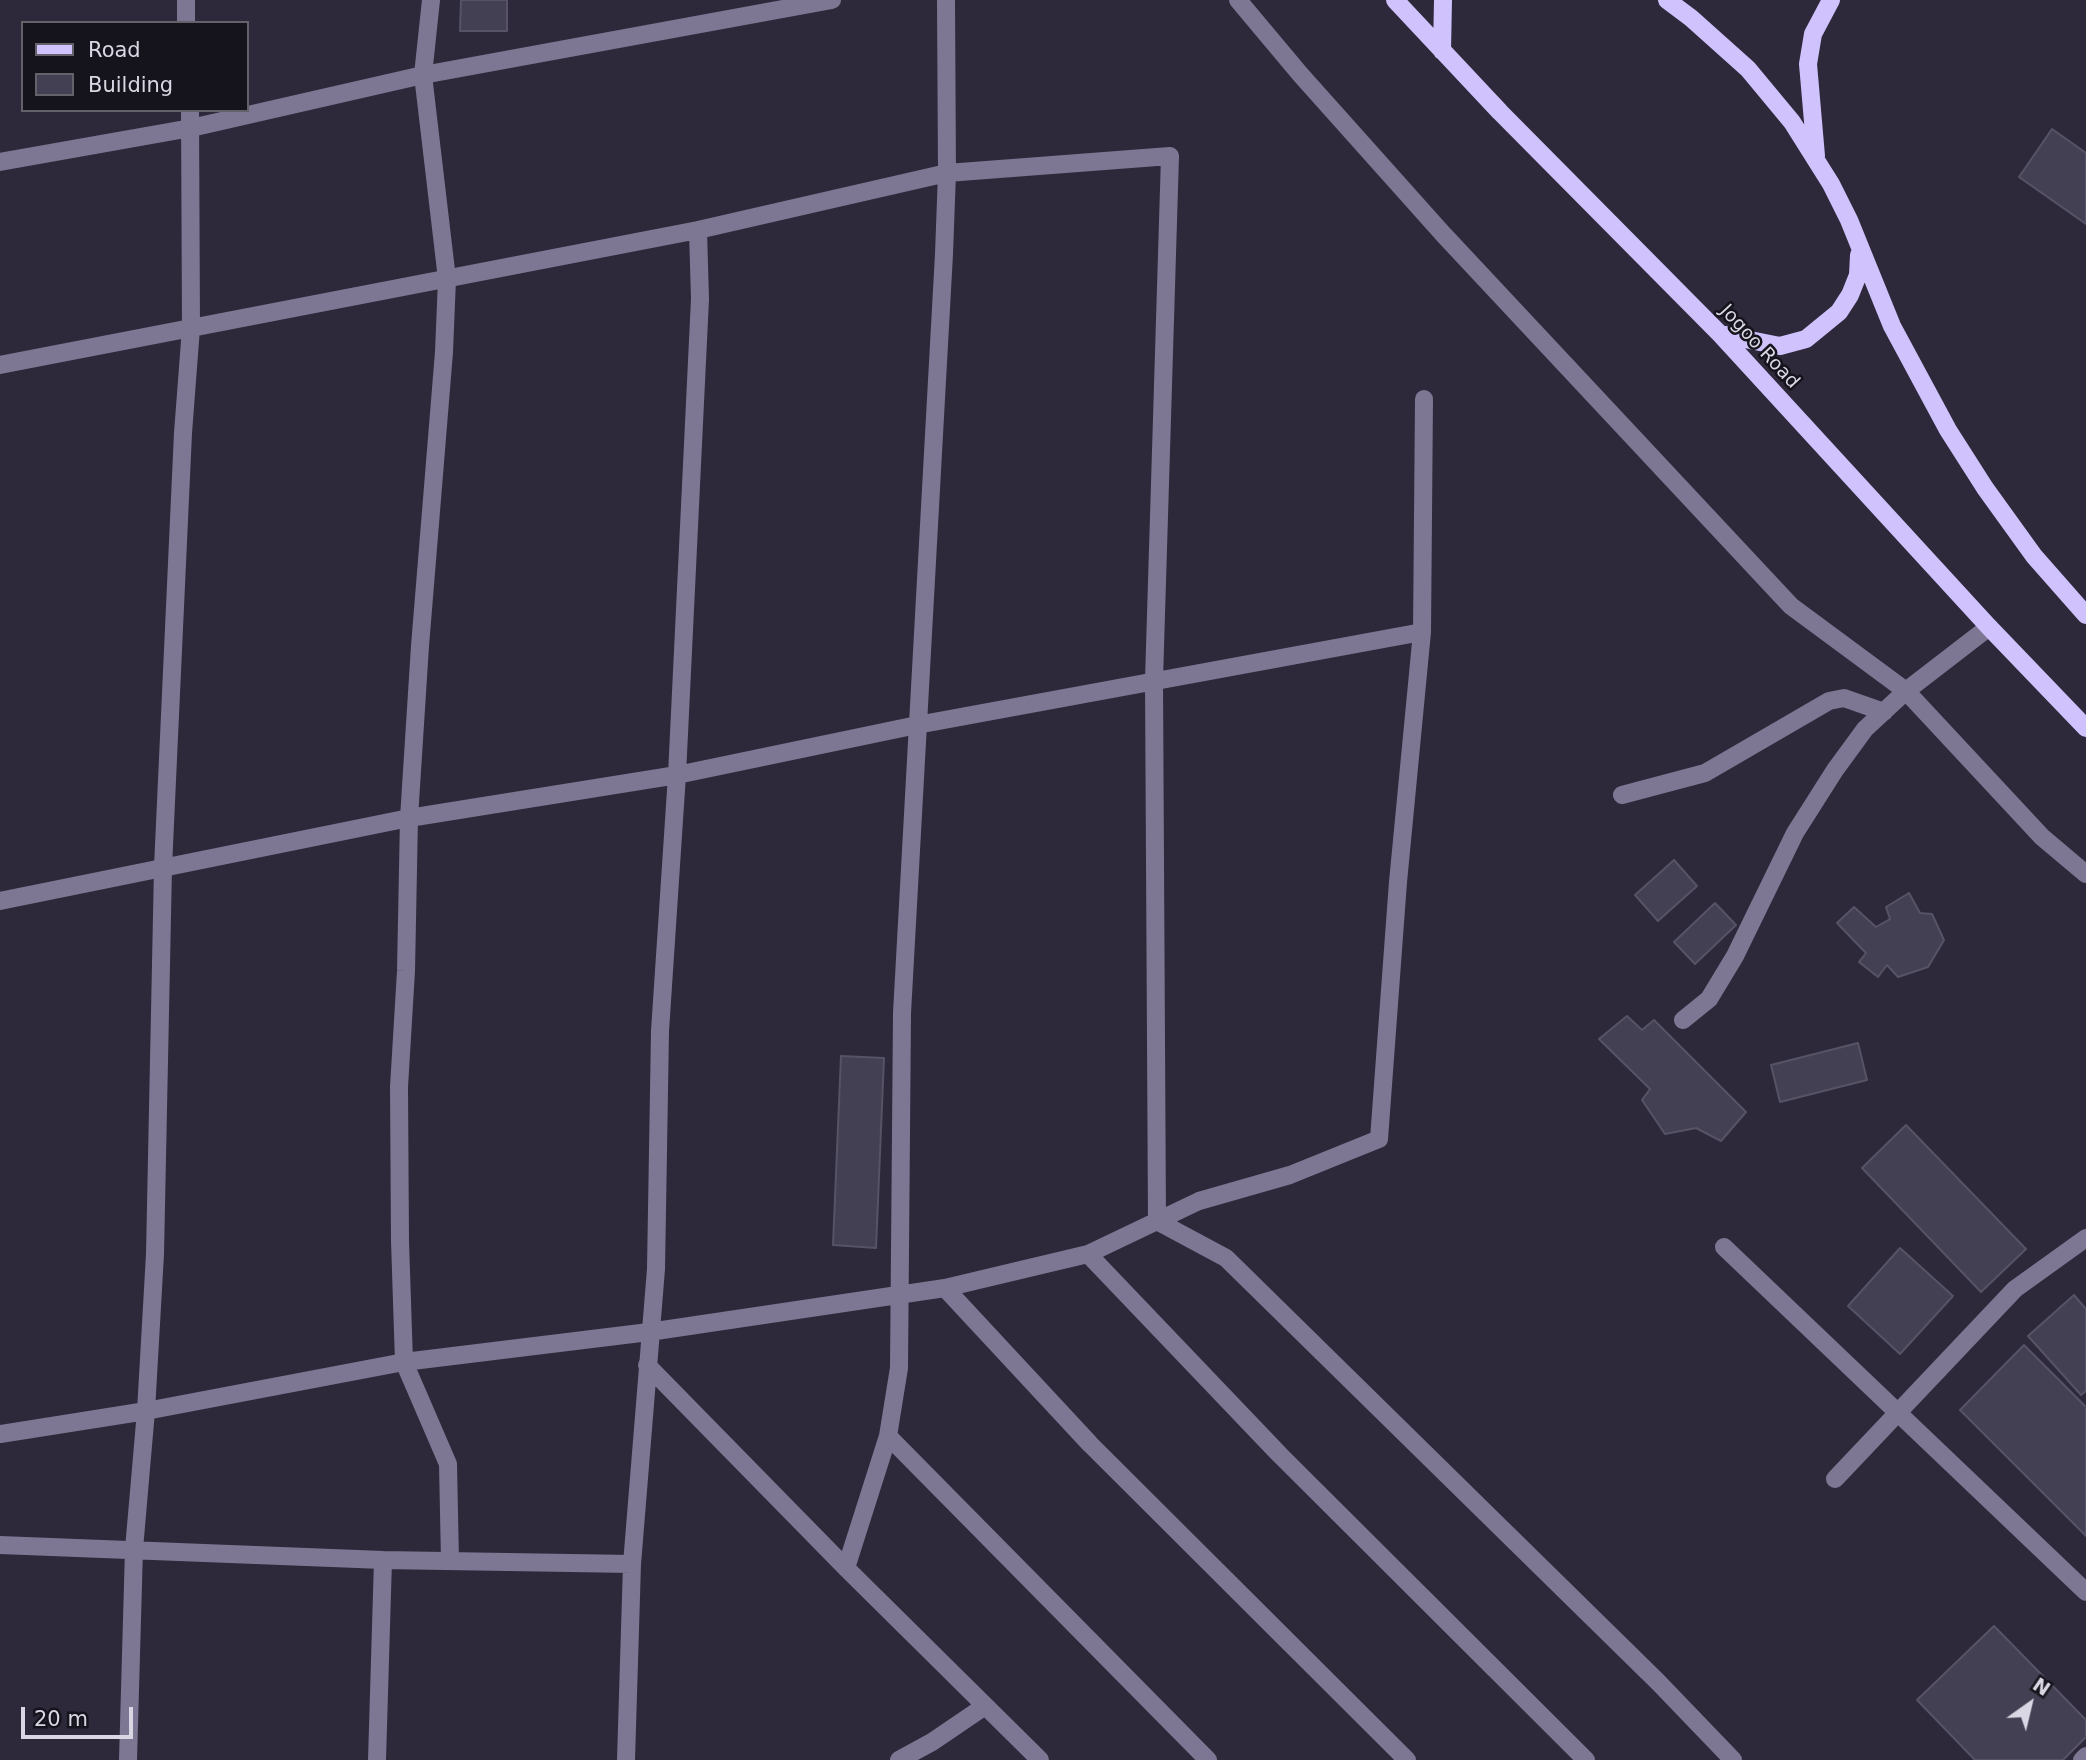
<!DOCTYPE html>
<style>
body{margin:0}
#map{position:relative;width:2086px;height:1760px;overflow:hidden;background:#2d293b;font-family:"DejaVu Sans",sans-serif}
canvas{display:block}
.legend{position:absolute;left:21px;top:21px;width:228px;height:91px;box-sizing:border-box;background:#15131b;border:2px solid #64616b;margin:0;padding:9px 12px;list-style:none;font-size:21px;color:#dad7e4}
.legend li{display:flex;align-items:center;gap:14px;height:35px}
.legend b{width:35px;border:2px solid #64616b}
.north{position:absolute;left:1995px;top:1669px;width:70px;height:70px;-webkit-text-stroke:5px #15131b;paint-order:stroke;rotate:34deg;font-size:19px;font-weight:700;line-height:28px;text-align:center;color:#dad7e4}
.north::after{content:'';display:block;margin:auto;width:24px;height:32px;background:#dad7e4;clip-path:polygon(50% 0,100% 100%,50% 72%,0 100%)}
.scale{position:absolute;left:21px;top:1707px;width:112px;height:32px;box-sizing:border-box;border:4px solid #dad7e4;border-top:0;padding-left:9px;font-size:21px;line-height:24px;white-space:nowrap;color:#dad7e4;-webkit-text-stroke:5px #15131b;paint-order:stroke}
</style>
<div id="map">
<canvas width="2086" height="1760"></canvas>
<ul class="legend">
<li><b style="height:9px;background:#cfc2fd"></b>Road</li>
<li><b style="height:19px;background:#444053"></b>Building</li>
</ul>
<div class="north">N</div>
<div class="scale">20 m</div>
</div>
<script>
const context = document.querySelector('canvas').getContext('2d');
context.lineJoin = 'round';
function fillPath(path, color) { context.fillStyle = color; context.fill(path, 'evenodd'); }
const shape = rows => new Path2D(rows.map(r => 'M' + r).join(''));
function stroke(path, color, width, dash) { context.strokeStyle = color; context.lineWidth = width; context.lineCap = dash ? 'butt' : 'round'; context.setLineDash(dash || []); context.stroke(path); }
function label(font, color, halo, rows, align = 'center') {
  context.font = font + ' "DejaVu Sans",sans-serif'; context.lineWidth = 5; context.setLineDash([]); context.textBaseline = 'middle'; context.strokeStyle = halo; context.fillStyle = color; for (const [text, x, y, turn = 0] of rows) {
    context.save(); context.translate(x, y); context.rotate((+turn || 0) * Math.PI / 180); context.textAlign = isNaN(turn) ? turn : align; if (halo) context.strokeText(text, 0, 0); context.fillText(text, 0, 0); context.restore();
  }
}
const building = shape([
 [461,0,507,0,507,31,460,31,461,0],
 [2052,129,2086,153,2086,224,2019,177,2052,129],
 [1674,860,1697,886,1658,921,1635,895,1674,860],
 [1909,893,1920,913,1932,914,1944,940,1928,967,1898,977,1887,965,1878,977,1859,962,1866,953,1837,923,1854,907,1876,927,1890,919,1886,907,1909,893],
 [1715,903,1736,925,1695,964,1674,942,1715,903],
 [1627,1016,1642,1030,1654,1020,1746,1112,1721,1141,1696,1128,1665,1134,1642,1100,1650,1089,1599,1039,1627,1016],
 [1858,1043,1867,1080,1780,1102,1771,1065,1858,1043],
 [841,1056,884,1058,876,1248,833,1245,841,1056],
 [1906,1125,2026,1249,1981,1292,1862,1168,1906,1125],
 [1900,1248,1953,1296,1900,1354,1848,1306,1900,1248],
 [2074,1295,2086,1309,2086,1391,2081,1395,2028,1336,2074,1295],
 [2024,1345,2086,1407,2086,1536,1960,1410,2024,1345],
 [1994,1626,2086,1720,2086,1737,2063,1760,1975,1760,1917,1700,1994,1626]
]);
const minor = shape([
 [186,0,186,23],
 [431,0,423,75,447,279,444,352,420,646,409,818,406,971,399,1087,400,1241,404,1362,448,1464,450,1561],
 [1238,0,1300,74,1443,234,1791,606,1906,691,2042,837,2086,874],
 [0,162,191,128,423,75,832,0],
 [0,365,698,230,947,173,1170,156,1154,680,1157,1221,1226,1258,1658,1682,1733,1760],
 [1622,795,1705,773,1829,701,1844,698,1884,712],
 [0,901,409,818,677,775,917,725,1422,632],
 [1683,1020,1709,999,1735,956,1795,833,1835,770,1865,729,1906,691,1989,627],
 [1724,1247,2086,1592],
 [1088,1254,1279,1454,1586,1760],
 [945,1288,1090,1444,1407,1760],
 [647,1365,846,1568,1040,1760],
 [0,1434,146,1411,404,1362,649,1332,945,1288,1088,1254,1199,1201,1290,1175,1379,1139,1398,882,1422,632,1424,399],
 [888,1436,1208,1760],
 [1835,1479,2015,1289,2086,1238],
 [0,1545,383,1560,632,1564],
 [846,1568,888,1436,899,1368,902,1013,944,254,947,173,946,0],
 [128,1760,134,1549,146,1411,155,1254,163,867,183,433,191,328,190,110],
 [377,1760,383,1560],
 [626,1760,632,1564,656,1269,660,1031,677,775,700,299,698,230],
 [899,1760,932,1742,985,1706],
 [2082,1760,2086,1756]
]);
const major = shape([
 [1395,0,1500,112,1720,334,1989,627,2086,728],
 [1667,0,1691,18,1748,69,1792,122,1831,184,1849,220,1892,326,1948,430,1985,488,2034,556,2086,615],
 [1442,51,1443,0],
 [1816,156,1808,64,1813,34,1831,0],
 [1720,334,1780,346,1806,339,1839,312,1850,295,1858,275,1859,255]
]);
const streetNames = [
 ["Jogoo Road",1759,347,47]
];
fillPath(building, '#444053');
stroke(building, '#575367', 2);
stroke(minor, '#7d7793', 18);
stroke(major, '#cfc2fd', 18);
label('19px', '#dad7e4', '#15131b', streetNames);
</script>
